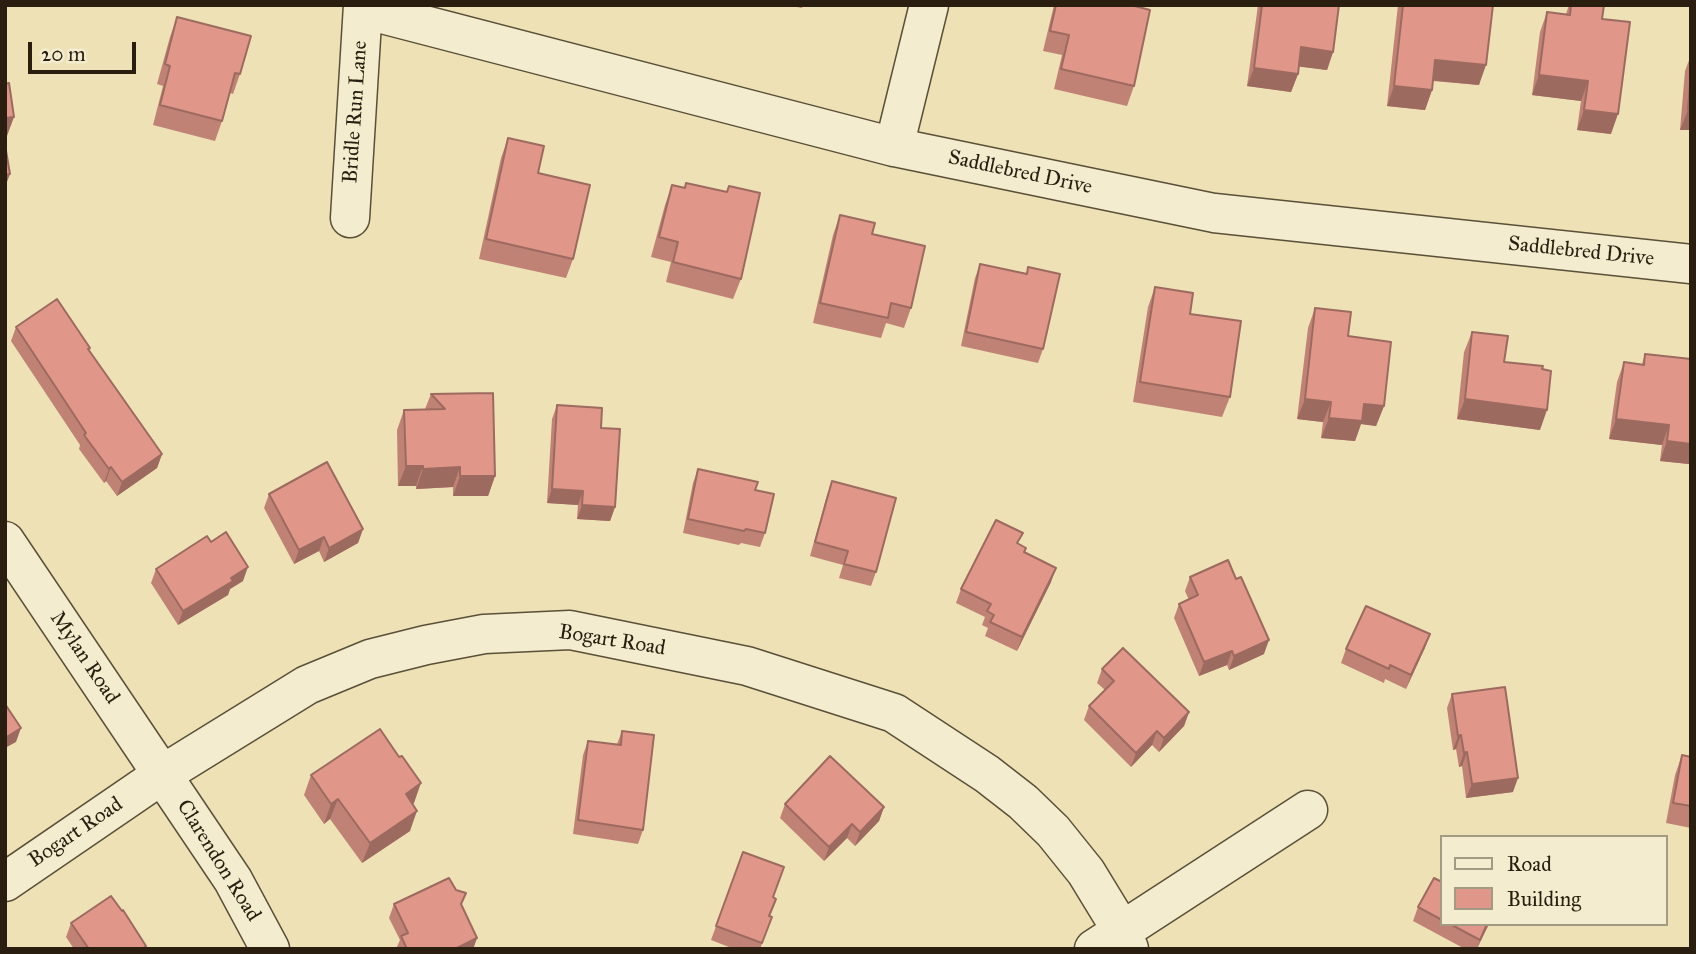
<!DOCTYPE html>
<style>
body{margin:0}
#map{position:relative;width:1696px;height:954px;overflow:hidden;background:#ede1b5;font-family:"IM FELL Great Primer",serif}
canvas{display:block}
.frame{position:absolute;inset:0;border:7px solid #291e0f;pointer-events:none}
.legend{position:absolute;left:1440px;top:835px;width:228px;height:91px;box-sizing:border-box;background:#f3eccf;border:2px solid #a29a82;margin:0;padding:9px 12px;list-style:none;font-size:21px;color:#291e0f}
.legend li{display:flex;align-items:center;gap:14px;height:35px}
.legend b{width:35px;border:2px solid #a29a82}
.scale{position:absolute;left:28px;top:42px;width:108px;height:32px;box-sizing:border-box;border:4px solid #291e0f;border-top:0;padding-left:9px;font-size:21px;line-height:24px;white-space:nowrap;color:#291e0f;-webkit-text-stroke:5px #f3eccf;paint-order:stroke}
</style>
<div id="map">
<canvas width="1696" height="954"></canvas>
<div class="frame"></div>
<ul class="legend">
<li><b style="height:9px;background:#f3eccf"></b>Road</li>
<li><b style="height:19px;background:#e09789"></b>Building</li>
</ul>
<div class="scale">20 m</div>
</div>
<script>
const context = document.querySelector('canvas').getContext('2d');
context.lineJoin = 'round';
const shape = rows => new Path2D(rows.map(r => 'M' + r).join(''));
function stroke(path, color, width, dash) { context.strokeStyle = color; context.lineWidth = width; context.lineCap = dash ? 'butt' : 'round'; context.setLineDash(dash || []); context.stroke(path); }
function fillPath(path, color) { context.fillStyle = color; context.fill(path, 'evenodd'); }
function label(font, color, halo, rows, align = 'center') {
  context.font = font + ' "IM FELL Great Primer",serif'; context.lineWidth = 6; context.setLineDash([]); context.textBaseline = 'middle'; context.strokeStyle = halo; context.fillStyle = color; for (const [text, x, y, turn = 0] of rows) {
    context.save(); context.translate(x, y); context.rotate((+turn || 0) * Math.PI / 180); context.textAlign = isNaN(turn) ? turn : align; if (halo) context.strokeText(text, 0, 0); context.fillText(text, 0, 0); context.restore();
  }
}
const minor = shape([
 [363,9,894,147,1214,213,1691,264],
 [894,147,929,5],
 [350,218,363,5],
 [5,541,233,880,270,949],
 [5,882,163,774,307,685,370,659,426,645,484,634,570,630,747,666,894,713,987,774,1023,802,1053,831,1086,872,1122,931,1129,949],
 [1094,949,1308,810]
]);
const wall = shape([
 [786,5,803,5,802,8],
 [1054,5,1131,5,1134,86,1127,106,1054,89,1062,55,1043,51],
 [1258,5,1339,5,1333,52,1327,70,1298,66,1298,74,1291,92,1247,86],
 [1398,5,1493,5,1479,85,1433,81,1432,90,1425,110,1387,106],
 [1569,5,1604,5,1602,19,1611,134,1577,130,1581,101,1532,95,1540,32,1547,12,1566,14],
 [177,17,240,74,233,94,230,93,222,121,215,141,153,125,163,86,157,84,170,37],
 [1691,55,1691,130,1680,130,1685,71],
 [508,138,538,173,573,259,566,278,479,259,501,158],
 [686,183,726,192,729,186,741,279,733,299,666,282,671,262,651,257,665,205,672,185,684,188],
 [840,215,872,234,911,308,904,328,886,323,881,338,813,323,833,235],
 [980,264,1026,274,1028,267,1043,349,1038,363,961,346,975,278],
 [1155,287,1190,314,1230,397,1222,417,1133,402,1148,307],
 [1315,308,1348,336,1384,406,1376,426,1361,424,1355,441,1321,438,1323,422,1297,419,1308,328],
 [16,327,90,348,89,350,162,454,157,468,117,496,106,481,104,483,79,449,80,445,11,341],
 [1472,332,1504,362,1540,430,1457,419,1464,352],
 [1645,354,1689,464,1660,461,1662,445,1609,439,1617,382,1624,362,1642,364],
 [493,393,495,476,488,496,453,496,453,487,416,489,416,486,398,486,397,430,404,410,425,409,431,394],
 [557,405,615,507,610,521,577,519,578,505,547,503,552,419],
 [698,469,755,490,765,533,760,547,741,543,739,545,683,533,693,483],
 [832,481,876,572,871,586,839,578,843,565,810,556,827,495],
 [269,494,363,529,358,543,324,562,319,551,294,564,264,508],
 [211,542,243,581,230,589,228,595,178,625,151,583,156,569],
 [1019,544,1026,548,1024,552,1051,582,1017,651,985,636,988,628,982,625,985,617,956,603,961,589],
 [1190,577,1264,654,1229,670,1227,665,1199,676,1174,618,1179,604,1189,600,1185,591],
 [1430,634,1406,689,1385,679,1384,683,1341,663,1346,649],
 [1102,669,1189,712,1184,726,1159,752,1152,745,1131,767,1084,720,1089,706,1105,690,1097,683],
 [1452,694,1513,792,1466,798,1462,766,1459,767,1456,749,1453,750,1447,708],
 [622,731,643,830,638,844,573,834,583,755,588,741,617,744],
 [1682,755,1691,757,1691,828,1666,823,1675,775],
 [311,775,414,803,413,804,410,831,362,863,330,819,324,824,304,795],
 [785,804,884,807,879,821,855,846,847,838,824,861,780,818],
 [743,852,773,897,769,916,772,917,760,949,734,949,711,940],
 [1442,881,1442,924,1489,924,1477,949,1465,949,1413,921,1418,907],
 [394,904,461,904,477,938,473,949,396,949,400,940,389,918],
 [71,923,146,946,145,949,74,949,66,937]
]);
const shadedWall = shape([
 [1301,47,1333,52,1327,70,1294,66],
 [1435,60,1486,65,1479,85,1428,80],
 [1254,68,1298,74,1291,92,1247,86],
 [1539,75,1588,81,1581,101,1532,95],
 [1394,86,1432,90,1425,110,1387,106],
 [1584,110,1618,114,1611,134,1577,130],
 [1688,110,1691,110,1691,130,1680,130],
 [14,117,7,136,5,137,5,118],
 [10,174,5,187,5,175],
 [1305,399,1331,402,1323,422,1297,419],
 [1465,399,1547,410,1540,430,1457,419],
 [1364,404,1384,406,1376,426,1361,424,1355,441,1321,438,1329,418],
 [1616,419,1669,425,1662,445,1609,439],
 [1667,441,1691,444,1691,458,1689,464,1660,461],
 [162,454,157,468,117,496,122,482],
 [406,466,423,466,416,486,398,486],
 [111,467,106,481,104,483,109,469],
 [460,467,453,487,416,489,423,469],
 [460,476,495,476,488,496,453,496],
 [552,489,583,491,578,505,547,503],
 [582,505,615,507,610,521,577,519],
 [363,529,358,543,324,562,329,548],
 [324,537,319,551,294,564,299,550],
 [248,567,243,581,230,589,228,595,178,625,183,611,231,578],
 [1056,568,1051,582,1017,651,1022,637],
 [1430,634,1425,648,1406,689,1411,675],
 [1269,640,1264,654,1229,670,1234,656],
 [1232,651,1227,665,1199,676,1204,662],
 [1189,712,1184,726,1159,752,1164,738],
 [21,728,16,742,5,748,5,738],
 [1157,731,1152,745,1131,767,1136,753],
 [1461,735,1456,749,1453,750,1458,736],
 [1467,752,1462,766,1459,767,1464,753],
 [1518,778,1513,792,1466,798,1472,784],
 [421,783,414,803,398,814,406,794],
 [338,799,330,819,324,824,331,804],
 [884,807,879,821,855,846,860,832],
 [417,811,410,831,362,863,370,843],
 [852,824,847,838,824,861,829,847],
 [1487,924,1489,924,1476,949,1480,940],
 [477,938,473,949,455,949]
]);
const building = shape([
 [1056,5,1131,5,1150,10,1134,86,1061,69,1069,35,1050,31,1056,5],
 [1262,5,1339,5,1333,52,1301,47,1298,74,1254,68,1262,5],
 [1403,5,1493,5,1486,65,1435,60,1432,90,1394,86,1403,5],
 [1571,5,1604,5,1602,19,1630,22,1618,114,1584,110,1588,81,1539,75,1547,12,1570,15,1571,5],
 [177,17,251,36,240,74,235,73,222,121,160,105,170,66,165,64,177,17],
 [1691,71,1691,110,1688,110,1691,71],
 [9,83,14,117,5,118,5,84,9,83],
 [508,138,544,146,538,173,590,185,573,259,486,239,508,138],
 [5,145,10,174,5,175,5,145],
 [686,183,727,192,729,186,760,193,741,279,673,262,678,242,659,237,672,185,685,188,686,183],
 [840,215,875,223,872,234,925,246,911,308,891,303,888,318,820,303,840,215],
 [980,264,1027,274,1028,267,1060,274,1043,349,966,332,980,264],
 [1155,287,1193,293,1190,314,1241,321,1230,397,1140,382,1155,287],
 [57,299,90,348,88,349,162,454,122,482,111,467,109,469,84,435,86,433,16,327,57,299],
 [1315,308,1351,312,1348,336,1391,342,1384,406,1364,404,1362,421,1329,418,1331,402,1305,399,1315,308],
 [1472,332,1508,336,1504,362,1543,366,1542,369,1551,371,1547,410,1465,399,1472,332],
 [1645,354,1691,359,1691,444,1667,441,1669,425,1616,419,1624,362,1644,365,1645,354],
 [493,393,495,476,460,476,460,467,423,469,423,466,406,466,404,410,445,409,431,394,493,393],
 [557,405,602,408,601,428,620,429,615,507,582,505,583,491,552,489,557,405],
 [327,462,363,529,329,548,324,537,299,550,269,494,327,462],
 [698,469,758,482,755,490,774,494,765,533,746,529,744,531,688,519,698,469],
 [832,481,896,498,876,572,844,564,848,551,815,542,832,481],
 [996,520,1023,533,1017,543,1026,548,1024,552,1056,568,1022,637,990,622,994,615,987,611,991,604,961,589,996,520],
 [226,532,248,567,231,578,233,581,183,611,156,569,207,536,211,542,226,532],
 [1228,560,1236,579,1241,577,1269,640,1234,656,1232,651,1204,662,1179,604,1198,595,1190,577,1228,560],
 [1366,606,1430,634,1411,675,1390,665,1389,669,1346,649,1366,606],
 [1123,648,1189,712,1164,738,1157,731,1136,753,1089,706,1114,681,1102,669,1123,648],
 [1505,687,1518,778,1472,784,1467,752,1464,753,1461,735,1458,736,1452,694,1505,687],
 [5,704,21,728,5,738,5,704],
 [380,729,399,757,402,756,421,783,406,794,417,811,370,843,338,799,331,804,311,775,380,729],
 [622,731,654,735,643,830,578,820,588,741,621,745,622,731],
 [1682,755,1691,757,1691,806,1673,803,1682,755],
 [830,756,884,807,860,832,852,824,829,847,785,804,830,756],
 [743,852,784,867,773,897,776,899,769,916,772,917,762,943,716,926,743,852],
 [449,878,456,890,466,893,461,904,477,938,455,949,407,949,401,936,408,933,394,904,449,878],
 [1434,878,1442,882,1442,881,1442,920,1418,907,1434,878],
 [111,896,122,911,123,910,146,946,143,949,89,949,71,923,111,896],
 [1450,924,1487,924,1480,940,1450,924]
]);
const streetNames = [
 ["Bridle Run Lane",356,112,-86],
 ["Saddlebred Drive",1020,173,12],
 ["Saddlebred Drive",1581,252,6],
 ["Bogart Road",612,641,9],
 ["Mylan Road",84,658,56],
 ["Bogart Road",76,833,-34],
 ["Clarendon Road",218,861,58]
];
stroke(minor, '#5a4f38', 41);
stroke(minor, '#f3eccf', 38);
fillPath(wall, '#c18276');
fillPath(shadedWall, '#9d6a60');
fillPath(building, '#e09789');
stroke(building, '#9d6a60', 2);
label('21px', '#291e0f', '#f3eccf', streetNames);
</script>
